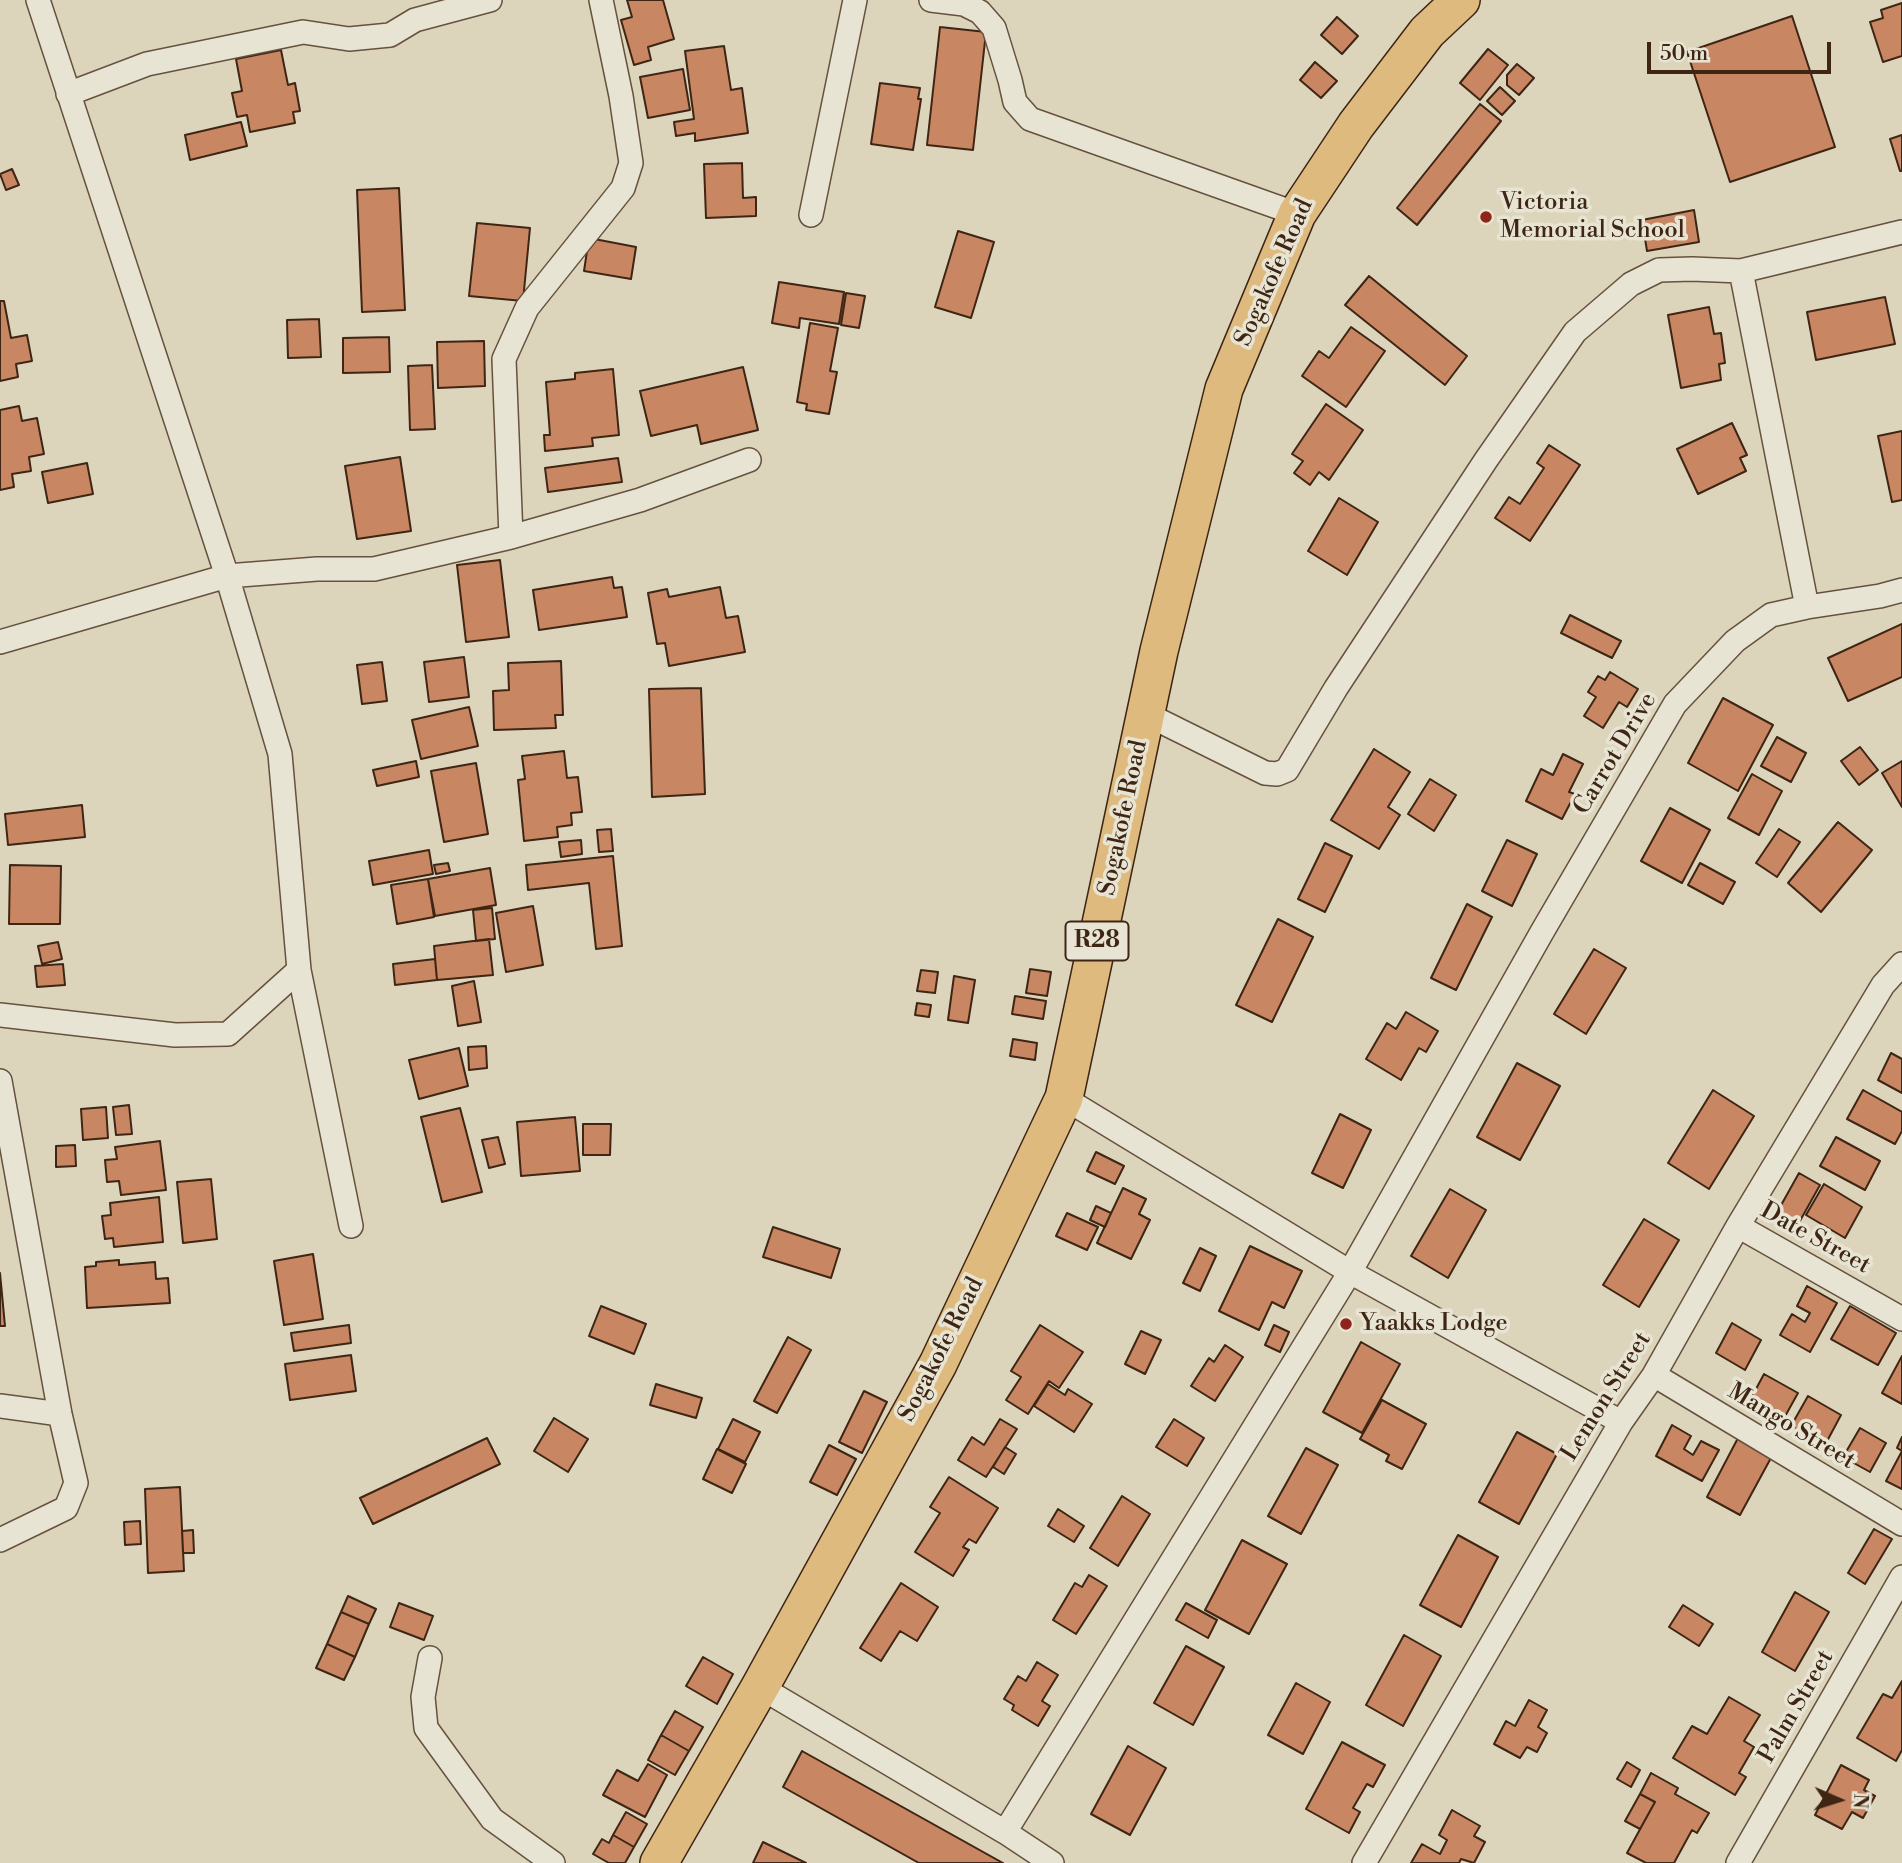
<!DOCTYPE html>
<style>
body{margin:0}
#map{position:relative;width:1902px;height:1863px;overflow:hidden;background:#dcd5bb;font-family:"Libre Bodoni",serif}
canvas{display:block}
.north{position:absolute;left:1804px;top:1765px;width:70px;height:70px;-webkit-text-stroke:5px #e8e4d3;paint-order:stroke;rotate:93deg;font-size:19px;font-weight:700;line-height:28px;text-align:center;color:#3e2514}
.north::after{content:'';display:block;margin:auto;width:24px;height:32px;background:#3e2514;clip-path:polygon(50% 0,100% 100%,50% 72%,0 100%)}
.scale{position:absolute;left:1647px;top:42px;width:184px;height:32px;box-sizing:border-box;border:4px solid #3e2514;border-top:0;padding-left:9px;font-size:21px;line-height:24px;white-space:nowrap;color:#3e2514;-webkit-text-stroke:5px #e8e4d3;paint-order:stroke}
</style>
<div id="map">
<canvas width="1902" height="1863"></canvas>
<div class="north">N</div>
<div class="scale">50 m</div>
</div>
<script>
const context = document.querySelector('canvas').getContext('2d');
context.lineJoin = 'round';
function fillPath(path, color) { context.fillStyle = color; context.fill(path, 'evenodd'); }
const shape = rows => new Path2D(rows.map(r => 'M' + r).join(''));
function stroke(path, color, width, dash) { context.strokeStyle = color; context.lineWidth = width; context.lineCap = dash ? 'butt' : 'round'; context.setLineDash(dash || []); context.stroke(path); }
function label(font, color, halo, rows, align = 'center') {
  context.font = font + ' "Libre Bodoni",serif'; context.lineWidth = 7; context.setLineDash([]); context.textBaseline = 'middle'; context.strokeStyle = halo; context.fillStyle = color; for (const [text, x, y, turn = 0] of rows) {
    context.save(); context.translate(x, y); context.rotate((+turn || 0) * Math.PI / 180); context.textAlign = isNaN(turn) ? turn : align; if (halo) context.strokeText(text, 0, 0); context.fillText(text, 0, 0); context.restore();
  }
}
const building = shape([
 [627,0,663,0,674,39,648,47,651,60,634,65,621,20,632,17,627,0],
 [1902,3,1902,56,1883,62,1870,22,1883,18,1881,10,1902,3],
 [1792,16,1835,147,1730,182,1687,52,1792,16],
 [1337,17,1358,36,1342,54,1321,35,1337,17],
 [940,27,986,32,973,150,927,145,940,27],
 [724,46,731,90,742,88,748,133,695,141,695,133,676,136,674,122,694,119,685,51,724,46],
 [1488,49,1508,65,1480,100,1460,83,1488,49],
 [281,50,288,85,295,83,300,111,293,112,295,123,250,132,247,115,237,117,232,93,242,91,236,59,281,50],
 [1315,62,1337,81,1321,98,1300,80,1315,62],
 [1517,64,1534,78,1519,95,1507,85,1507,75,1517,64],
 [683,69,690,110,648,118,640,77,683,69],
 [880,83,920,88,918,99,921,99,913,150,871,144,880,83],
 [1500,87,1515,101,1502,115,1487,101,1500,87],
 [1480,104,1501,121,1417,225,1397,208,1480,104],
 [241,122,247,146,190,160,185,135,241,122],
 [1902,135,1902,171,1900,171,1890,139,1902,135],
 [742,163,743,198,756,197,756,216,706,218,704,164,742,163],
 [12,169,19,185,6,190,0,174,12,169],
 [399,188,405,310,362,312,357,190,399,188],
 [1694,210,1699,242,1647,251,1642,220,1694,210],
 [477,223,530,228,523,301,469,296,477,223],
 [958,231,994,242,971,318,935,307,958,231],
 [589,238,636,247,631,279,584,271,589,238],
 [1369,276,1467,356,1445,385,1345,305,1369,276],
 [779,282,844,292,839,324,800,318,799,328,772,323,779,282],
 [846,293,865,296,859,328,841,325,846,293],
 [1885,297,1895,344,1816,360,1807,312,1885,297],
 [0,301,4,301,11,338,27,335,32,361,16,364,18,377,0,381,0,301],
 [1709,307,1714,334,1721,333,1725,363,1719,364,1721,380,1681,388,1668,315,1709,307],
 [319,319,321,357,288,358,287,320,319,319],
 [810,323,838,328,830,371,837,372,829,414,806,410,807,404,797,402,810,323],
 [1351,327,1385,351,1346,407,1302,376,1319,351,1329,358,1351,327],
 [389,337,390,372,343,373,343,338,389,337],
 [484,341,485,386,438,388,437,342,484,341],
 [432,365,435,429,410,430,408,366,432,365],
 [743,367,758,430,701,444,697,425,651,436,640,391,743,367],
 [613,369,619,435,592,438,593,446,545,451,544,435,550,435,546,382,575,379,575,373,613,369],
 [1326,404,1363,430,1329,480,1319,472,1310,485,1294,473,1303,461,1292,454,1326,404],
 [19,406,22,421,37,418,44,454,29,457,31,471,12,474,14,487,0,490,0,410,19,406],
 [1732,423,1747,455,1740,458,1746,471,1698,494,1677,449,1732,423],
 [1902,431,1902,500,1892,502,1878,436,1902,431],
 [1549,445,1580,465,1530,541,1495,518,1509,497,1520,504,1544,468,1537,463,1549,445],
 [400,457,411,531,357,539,345,466,400,457],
 [618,458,622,482,548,492,545,468,618,458],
 [87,463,93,494,48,503,42,472,87,463],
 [1339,498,1378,522,1347,575,1308,551,1339,498],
 [500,560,509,637,466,642,457,565,500,560],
 [612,577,614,588,622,587,627,617,539,630,533,590,612,577],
 [720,587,726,618,738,616,745,652,669,666,665,643,657,644,648,593,667,589,669,597,720,587],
 [1570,615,1621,641,1612,658,1561,633,1570,615],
 [1902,624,1902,677,1848,701,1828,658,1902,624],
 [464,657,469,697,429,702,424,662,464,657],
 [561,661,563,715,555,715,556,728,494,730,493,691,509,690,508,663,561,661],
 [382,662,387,701,362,704,357,665,382,662],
 [1610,672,1638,689,1627,707,1619,702,1603,728,1584,716,1596,697,1588,692,1598,676,1605,680,1610,672],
 [701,688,705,794,652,797,649,689,701,688],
 [1723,698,1773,725,1738,791,1688,763,1723,698],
 [469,707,478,746,421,759,412,720,469,707],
 [1777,737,1806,753,1791,782,1761,766,1777,737],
 [1860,747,1878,770,1859,785,1841,761,1860,747],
 [1374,749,1410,772,1388,807,1400,815,1379,849,1331,820,1374,749],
 [564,751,567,778,578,777,582,812,571,813,572,825,557,827,558,837,524,841,518,780,525,779,522,756,564,751],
 [1563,754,1583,764,1569,792,1575,794,1562,819,1526,801,1541,769,1553,775,1563,754],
 [416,761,419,777,377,786,373,770,416,761],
 [1902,761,1902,807,1882,773,1902,761],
 [476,763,488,834,444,842,431,771,476,763],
 [1752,774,1782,791,1759,835,1728,818,1752,774],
 [1430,779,1456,795,1434,831,1408,814,1430,779],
 [82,805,85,837,8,845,5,814,82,805],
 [1670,808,1710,830,1682,883,1641,861,1670,808],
 [1838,822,1872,850,1821,912,1788,883,1838,822],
 [611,829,613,851,599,852,597,830,611,829],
 [1779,829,1800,842,1777,877,1756,863,1779,829],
 [581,840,582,854,561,857,559,842,581,840],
 [1507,840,1537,854,1512,906,1482,891,1507,840],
 [1325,843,1352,856,1325,912,1298,899,1325,843],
 [429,850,433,874,373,885,369,861,429,850],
 [613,856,622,946,596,949,589,883,528,890,526,865,613,856],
 [448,863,450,871,436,874,434,865,448,863],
 [1700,863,1735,882,1723,904,1688,885,1700,863],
 [10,865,61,866,60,924,9,924,10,865],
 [490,868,496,905,435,916,428,879,490,868],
 [428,879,434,917,397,924,391,885,428,879],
 [1467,904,1492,917,1456,990,1431,978,1467,904],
 [533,906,543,965,506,972,496,913,533,906],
 [492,908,495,939,476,941,473,910,492,908],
 [1278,919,1313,937,1272,1022,1236,1005,1278,919],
 [489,939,493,975,437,980,434,946,489,939],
 [58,942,62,959,42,964,38,946,58,942],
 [1594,949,1626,968,1586,1034,1554,1014,1594,949],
 [435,959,437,980,395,985,393,964,435,959],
 [63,964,65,985,37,987,35,966,63,964],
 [1030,969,1051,972,1047,996,1026,993,1030,969],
 [921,970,938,972,935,993,917,991,921,970],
 [954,976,975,980,968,1023,948,1020,954,976],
 [474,981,481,1022,458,1026,452,986,474,981],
 [1015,996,1046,1001,1043,1019,1012,1014,1015,996],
 [917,1003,931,1005,929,1017,915,1015,917,1003],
 [1406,1012,1438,1031,1426,1052,1419,1048,1401,1080,1366,1059,1387,1023,1396,1029,1406,1012],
 [1013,1039,1037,1043,1035,1060,1010,1056,1013,1039],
 [486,1046,487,1068,469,1070,468,1047,486,1046],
 [459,1048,468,1086,419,1099,409,1060,459,1048],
 [1891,1053,1902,1059,1902,1093,1878,1080,1891,1053],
 [1517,1063,1560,1086,1520,1160,1477,1137,1517,1063],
 [1713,1090,1754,1116,1709,1189,1668,1163,1713,1090],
 [1863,1090,1902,1112,1902,1131,1895,1144,1847,1119,1863,1090],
 [129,1105,132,1134,116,1135,113,1107,129,1105],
 [106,1107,108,1138,83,1140,81,1109,106,1107],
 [460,1108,482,1192,442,1202,421,1117,460,1108],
 [1340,1114,1371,1130,1343,1188,1312,1173,1340,1114],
 [575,1117,580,1171,521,1176,517,1122,575,1117],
 [583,1124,611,1124,610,1155,583,1155,583,1124],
 [498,1137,505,1164,489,1168,482,1140,498,1137],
 [1836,1137,1880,1161,1865,1190,1820,1166,1836,1137],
 [160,1141,166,1190,121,1195,119,1181,107,1182,105,1160,117,1159,115,1147,160,1141],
 [75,1145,76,1166,56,1167,56,1146,75,1145],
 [1096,1152,1124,1166,1115,1184,1087,1171,1096,1152],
 [1799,1173,1820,1185,1796,1228,1775,1216,1799,1173],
 [211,1179,217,1239,183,1243,177,1182,211,1179],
 [1824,1184,1862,1207,1845,1238,1806,1215,1824,1184],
 [1123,1188,1146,1199,1139,1214,1150,1220,1131,1259,1097,1243,1123,1188],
 [1450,1189,1486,1210,1448,1278,1411,1256,1450,1189],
 [159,1197,163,1242,114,1247,113,1238,105,1239,102,1216,111,1215,110,1203,159,1197],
 [1096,1206,1111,1213,1105,1227,1090,1220,1096,1206],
 [1067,1213,1098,1227,1087,1250,1056,1236,1067,1213],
 [1644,1219,1679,1240,1639,1307,1603,1285,1644,1219],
 [773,1227,840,1249,831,1278,763,1257,773,1227],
 [1250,1246,1302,1271,1284,1308,1272,1302,1259,1330,1219,1311,1250,1246],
 [1200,1248,1216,1256,1200,1291,1183,1283,1200,1248],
 [313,1254,323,1319,284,1325,274,1261,313,1254],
 [119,1260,119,1265,155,1262,156,1279,168,1278,170,1303,87,1308,85,1267,96,1266,96,1262,119,1260],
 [0,1273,5,1326,0,1326,0,1273],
 [1807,1286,1837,1303,1810,1352,1780,1335,1792,1314,1805,1322,1810,1313,1797,1306,1807,1286],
 [601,1306,646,1324,634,1354,589,1336,601,1306],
 [1850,1306,1896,1333,1878,1365,1831,1339,1850,1306],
 [1732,1323,1761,1340,1745,1370,1716,1353,1732,1323],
 [349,1325,351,1343,294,1351,291,1333,349,1325],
 [1040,1325,1083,1352,1059,1388,1049,1381,1028,1414,1006,1400,1021,1377,1011,1371,1040,1325],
 [1274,1325,1289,1332,1280,1352,1265,1345,1274,1325],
 [1141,1331,1161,1340,1145,1374,1125,1364,1141,1331],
 [788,1337,811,1350,777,1413,754,1401,788,1337],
 [1361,1342,1400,1364,1362,1433,1323,1412,1361,1342],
 [1225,1345,1243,1357,1215,1401,1191,1386,1209,1358,1214,1362,1225,1345],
 [351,1355,356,1391,290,1400,285,1364,351,1355],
 [1902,1356,1902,1404,1882,1393,1902,1356],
 [1764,1374,1798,1393,1783,1420,1749,1402,1764,1374],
 [656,1384,702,1398,696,1418,650,1405,656,1384],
 [1048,1384,1065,1395,1068,1389,1092,1404,1074,1432,1034,1406,1048,1384],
 [864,1391,887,1402,862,1453,839,1442,864,1391],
 [1808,1396,1841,1415,1825,1445,1791,1426,1808,1396],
 [1382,1400,1426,1424,1402,1469,1386,1461,1389,1455,1360,1439,1382,1400],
 [554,1418,588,1439,568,1472,534,1451,554,1418],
 [733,1419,760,1432,745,1462,718,1449,733,1419],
 [1000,1419,1017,1429,986,1477,958,1460,972,1437,984,1445,1000,1419],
 [1174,1419,1204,1438,1187,1466,1156,1447,1174,1419],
 [1672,1425,1691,1436,1684,1449,1693,1455,1701,1441,1719,1450,1702,1481,1656,1456,1672,1425],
 [1860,1428,1886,1443,1870,1472,1843,1457,1860,1428],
 [1517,1432,1557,1454,1519,1524,1479,1502,1517,1432],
 [1902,1437,1902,1489,1886,1481,1902,1451,1897,1448,1902,1437],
 [487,1438,500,1464,373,1524,360,1498,487,1438],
 [1738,1438,1772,1456,1740,1515,1707,1497,1738,1438],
 [829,1445,856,1459,837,1495,810,1482,829,1445],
 [1005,1447,1016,1454,1004,1474,993,1467,1005,1447],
 [1306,1448,1338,1465,1301,1534,1268,1516,1306,1448],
 [717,1449,746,1464,732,1493,703,1479,717,1449],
 [949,1477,998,1508,976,1543,969,1539,963,1547,969,1550,953,1576,915,1552,940,1513,930,1507,949,1477],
 [180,1487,184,1571,148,1573,145,1489,180,1487],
 [1122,1496,1150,1514,1118,1566,1090,1548,1122,1496],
 [1058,1509,1084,1526,1074,1542,1048,1526,1058,1509],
 [140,1521,141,1544,125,1545,124,1522,140,1521],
 [1874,1529,1892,1539,1865,1584,1848,1573,1874,1529],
 [193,1530,194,1553,183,1553,182,1531,193,1530],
 [1458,1535,1498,1557,1461,1627,1420,1605,1458,1535],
 [1242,1540,1287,1564,1249,1634,1205,1610,1242,1540],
 [1089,1575,1107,1586,1076,1634,1053,1620,1075,1583,1082,1587,1089,1575],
 [901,1583,938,1607,917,1641,900,1631,881,1661,860,1648,901,1583],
 [1795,1592,1829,1612,1795,1671,1762,1652,1795,1592],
 [348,1596,376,1609,369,1624,341,1612,348,1596],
 [399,1603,433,1616,424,1640,390,1627,399,1603],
 [1186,1603,1217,1620,1208,1638,1176,1620,1186,1603],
 [1683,1605,1713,1624,1699,1646,1669,1627,1683,1605],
 [341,1612,369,1624,355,1657,327,1644,341,1612],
 [1404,1635,1441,1656,1403,1726,1366,1705,1404,1635],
 [327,1644,355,1657,344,1680,316,1668,327,1644],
 [1186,1646,1224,1667,1193,1725,1154,1703,1186,1646],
 [703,1657,733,1674,717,1704,686,1686,703,1657],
 [1037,1662,1058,1675,1042,1701,1050,1706,1038,1726,1012,1710,1014,1705,1004,1699,1018,1676,1026,1681,1037,1662],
 [1902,1681,1902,1750,1896,1761,1857,1738,1883,1694,1892,1698,1902,1681],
 [1296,1683,1330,1702,1303,1754,1268,1735,1296,1683],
 [1729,1697,1760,1715,1744,1741,1754,1747,1739,1773,1746,1777,1735,1795,1673,1758,1692,1726,1707,1734,1729,1697],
 [1529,1700,1547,1710,1538,1727,1547,1733,1537,1752,1527,1747,1520,1758,1494,1744,1506,1721,1515,1726,1529,1700],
 [675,1711,703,1727,689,1751,661,1735,675,1711],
 [661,1735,689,1751,675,1775,648,1760,661,1735],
 [1342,1742,1385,1765,1373,1787,1367,1784,1353,1808,1360,1812,1349,1833,1306,1809,1342,1742],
 [1128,1746,1166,1768,1130,1835,1091,1814,1128,1746],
 [802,1751,1003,1863,919,1863,783,1787,802,1751],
 [1627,1762,1640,1770,1631,1787,1617,1779,1627,1762],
 [648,1764,667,1775,645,1817,603,1795,617,1770,638,1781,648,1764],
 [1841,1765,1869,1780,1864,1790,1875,1796,1863,1818,1852,1812,1842,1829,1815,1815,1841,1765],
 [1651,1773,1678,1788,1675,1794,1709,1813,1697,1833,1692,1830,1674,1863,1646,1863,1627,1853,1655,1802,1640,1794,1651,1773],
 [1640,1794,1655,1802,1640,1829,1625,1821,1640,1794],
 [1452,1810,1480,1826,1474,1836,1485,1842,1474,1863,1461,1859,1459,1863,1411,1863,1422,1844,1440,1854,1447,1840,1439,1835,1452,1810],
 [626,1812,647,1824,634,1847,613,1835,626,1812],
 [613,1835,634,1847,625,1863,609,1863,593,1854,602,1839,609,1843,613,1835],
 [763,1842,806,1863,753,1863,763,1842]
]);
const minor = shape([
 [38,0,227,576,280,754,299,970,351,1226],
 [931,0,964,4,980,12,994,28,1010,80,1015,102,1030,119,1297,214],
 [68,94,147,64,303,32,349,39,390,35,415,20,490,0],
 [811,215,855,0],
 [511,537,504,359,527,308,623,188,631,163,621,96,601,0],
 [1807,607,1880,596,1902,590],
 [0,642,227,576,317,569,374,569,511,537,640,500,749,460],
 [1146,714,1265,773,1277,774,1287,770,1336,688,1486,460,1575,332,1631,284,1659,270,1692,269,1741,271],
 [0,1015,175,1035,228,1034,299,970],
 [0,1081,60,1414,76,1483,66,1508,0,1540],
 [1064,1098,1350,1272,1621,1422],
 [1738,1226,1902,1319],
 [1654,1375,1902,1524],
 [0,1406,60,1414],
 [430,1658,423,1697,426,1728,492,1819,553,1863],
 [760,1687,1005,1832,1052,1863],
 [1005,1832,1350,1272,1542,932,1675,704,1735,641,1771,615,1807,607,1741,271,1902,232],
 [1364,1863,1621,1422,1654,1375,1738,1226,1883,985,1902,964],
 [1738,1863,1902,1577]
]);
const primary = shape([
 [659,1863,760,1687,938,1364,1064,1098,1159,651,1224,389,1297,214,1356,125,1427,32,1461,0]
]);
const markers = [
 [1486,217,7,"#8f2418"],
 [1346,1324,7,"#8f2418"]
];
const shields = [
 [1097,941,63]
];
const shieldNames = [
 ["R28",1097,941]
];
const poiNames = [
 ["Victoria",1500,203],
 ["Memorial School",1500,231],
 ["Yaakks Lodge",1360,1324]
];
const streetNames = [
 ["Sogakofe Road",1275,273,-66],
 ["Carrot Drive",1616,754,-59],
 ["Sogakofe Road",1124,818,-78],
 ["Date Street",1815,1239,29],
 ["Sogakofe Road",942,1350,-63],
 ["Lemon Street",1607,1397,-58],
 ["Mango Street",1791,1427,31],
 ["Palm Street",1797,1707,-60]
];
fillPath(building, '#c88663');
stroke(building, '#3e2514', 2);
stroke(minor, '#66513e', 26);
stroke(primary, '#3e2514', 40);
stroke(minor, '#e8e4d3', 23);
stroke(primary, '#deba7e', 37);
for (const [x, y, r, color] of markers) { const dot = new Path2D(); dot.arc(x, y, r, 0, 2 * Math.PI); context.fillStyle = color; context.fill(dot); stroke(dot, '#e8e4d3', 2.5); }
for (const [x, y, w] of shields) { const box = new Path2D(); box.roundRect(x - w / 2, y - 19.5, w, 39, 5); context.fillStyle = '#e8e4d3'; context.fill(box); stroke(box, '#3e2514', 2); }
label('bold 23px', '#3e2514', null, shieldNames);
label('24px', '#3e2514', '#e8e4d3', poiNames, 'left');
label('24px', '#3e2514', '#e8e4d3', streetNames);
</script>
